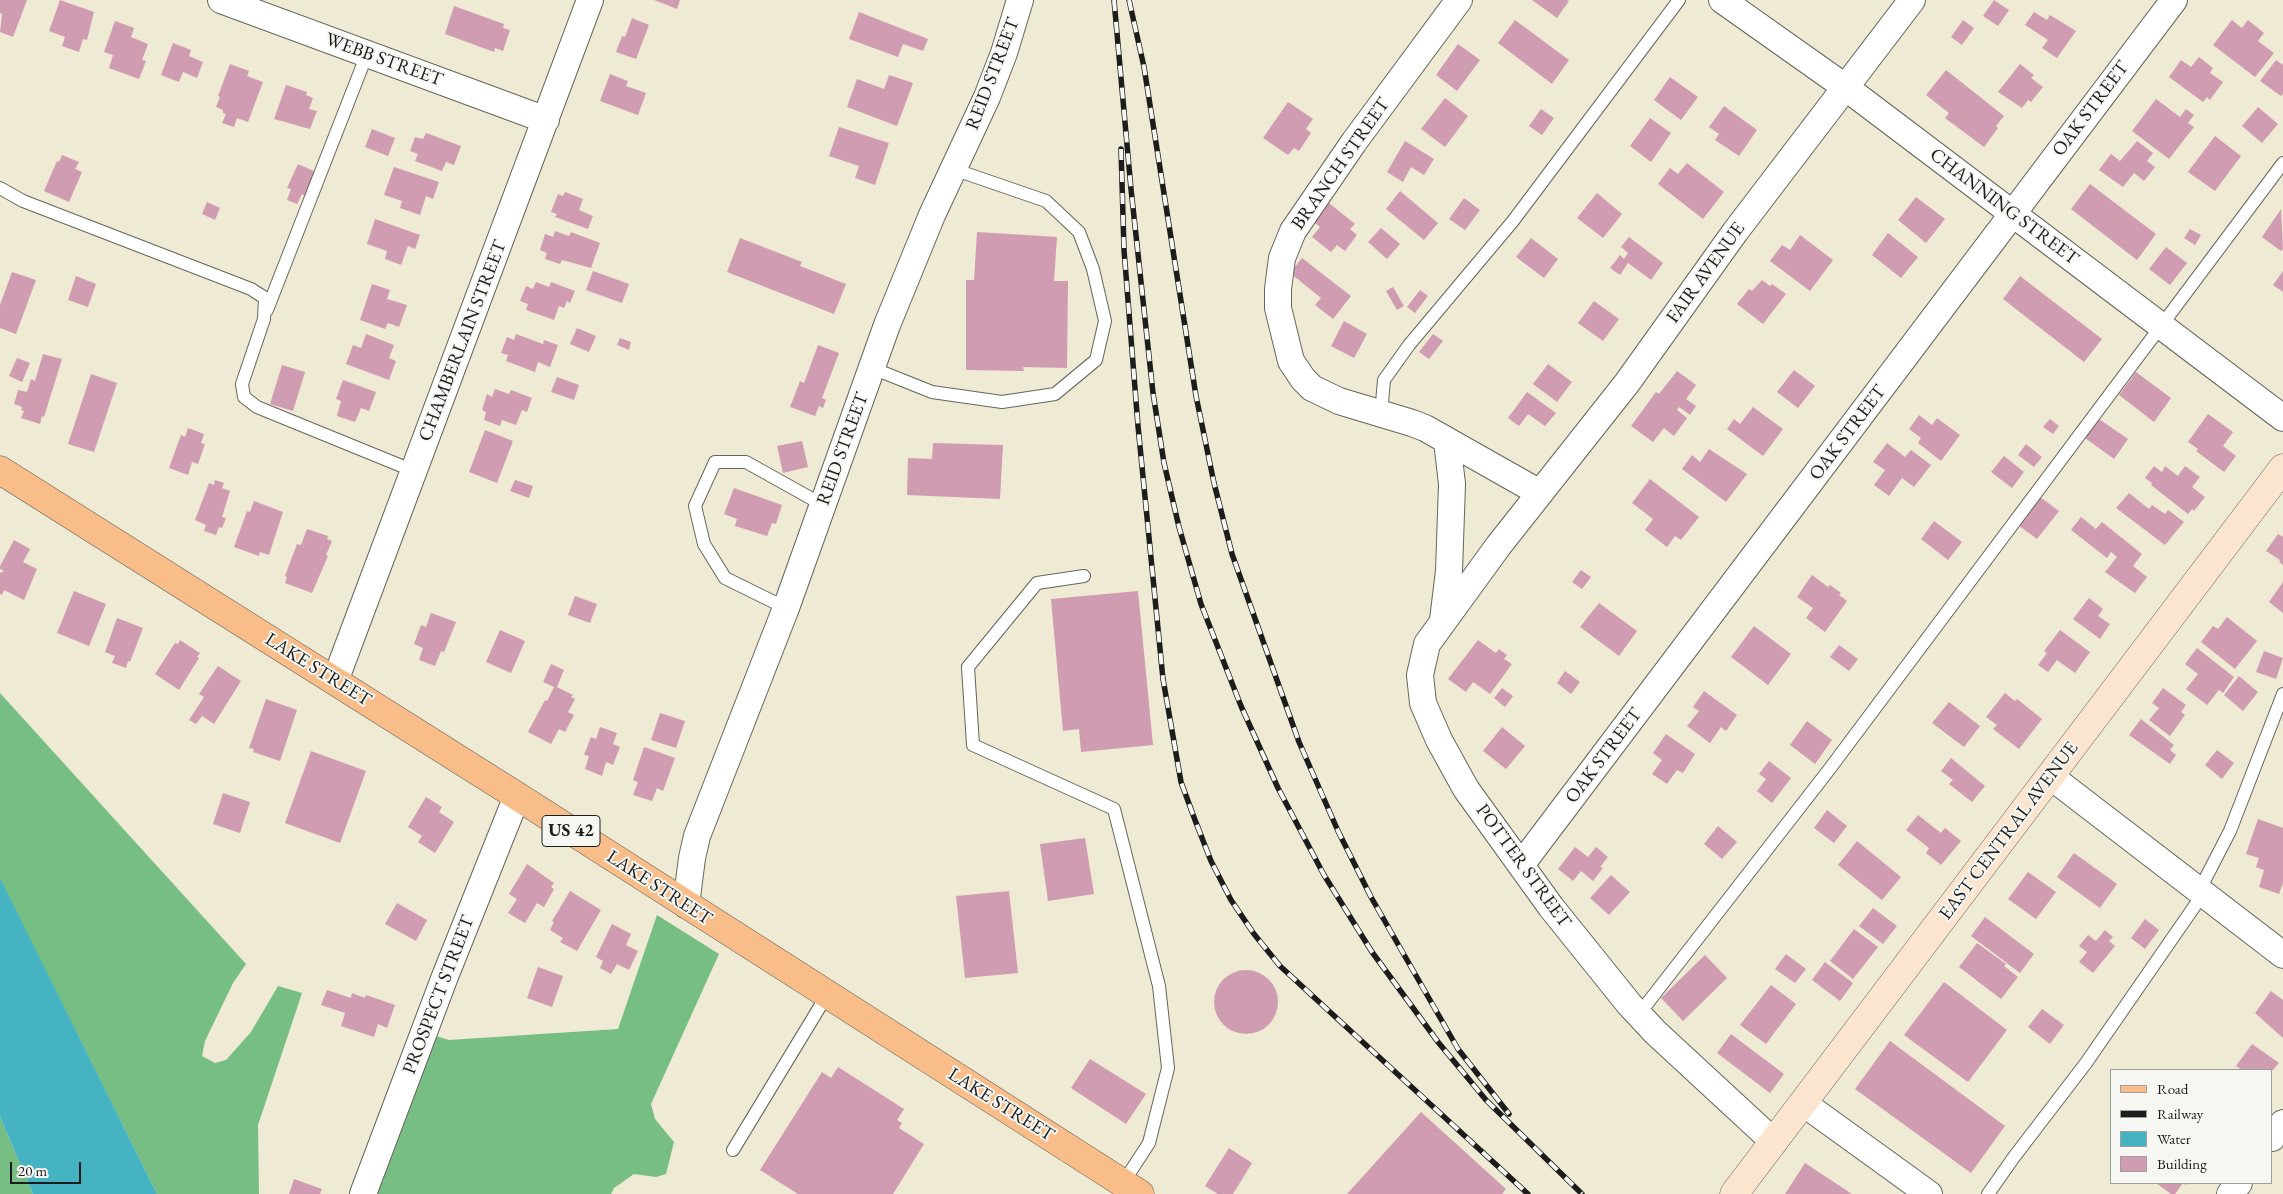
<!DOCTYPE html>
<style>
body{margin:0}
#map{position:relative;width:2283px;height:1194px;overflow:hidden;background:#efead4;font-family:"EB Garamond",serif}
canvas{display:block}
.legend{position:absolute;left:2110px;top:1069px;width:162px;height:115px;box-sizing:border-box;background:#f6f6f2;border:1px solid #9f9f9c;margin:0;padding:6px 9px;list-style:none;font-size:15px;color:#1c1c1c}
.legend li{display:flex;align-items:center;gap:10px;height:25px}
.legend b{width:25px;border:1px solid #9f9f9c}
.scale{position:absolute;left:10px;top:1162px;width:71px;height:22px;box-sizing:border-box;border:2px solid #1c1c1c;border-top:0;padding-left:6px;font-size:15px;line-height:18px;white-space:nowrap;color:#1c1c1c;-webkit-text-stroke:4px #f6f6f2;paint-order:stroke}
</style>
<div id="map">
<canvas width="2283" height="1194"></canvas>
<ul class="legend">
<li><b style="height:6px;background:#f8bd88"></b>Road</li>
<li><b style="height:6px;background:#1c1c1c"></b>Railway</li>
<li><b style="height:14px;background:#45b3c2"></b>Water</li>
<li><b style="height:14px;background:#d09cb1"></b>Building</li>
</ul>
<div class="scale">20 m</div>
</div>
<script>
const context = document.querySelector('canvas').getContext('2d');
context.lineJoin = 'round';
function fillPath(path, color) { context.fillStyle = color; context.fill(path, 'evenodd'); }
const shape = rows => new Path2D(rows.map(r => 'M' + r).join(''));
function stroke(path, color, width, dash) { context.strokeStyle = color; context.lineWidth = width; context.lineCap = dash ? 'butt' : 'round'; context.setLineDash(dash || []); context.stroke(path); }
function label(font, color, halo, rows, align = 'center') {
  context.font = font + ' "EB Garamond",serif'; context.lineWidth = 4; context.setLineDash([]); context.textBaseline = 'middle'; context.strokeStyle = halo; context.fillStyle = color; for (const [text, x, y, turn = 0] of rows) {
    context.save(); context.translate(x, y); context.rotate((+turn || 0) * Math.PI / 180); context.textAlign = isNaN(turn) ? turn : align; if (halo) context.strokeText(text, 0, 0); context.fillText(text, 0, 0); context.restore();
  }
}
const forest = shape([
 [0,693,246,964,233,983,205,1041,202,1056,215,1063,226,1060,251,1032,278,986,302,993,258,1125,259,1194,157,1194,0,879],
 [657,915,719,954,651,1104,655,1119,674,1142,666,1174,656,1177,634,1174,614,1188,611,1194,370,1194,430,1034,449,1040,618,1029],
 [0,1117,33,1194,0,1194]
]);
const water = shape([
 [0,879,1,880,157,1194,33,1194,0,1117]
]);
const building = shape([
 [0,0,27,0,13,37,0,32,2,14,0,13],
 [60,0,94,12,87,40,83,39,79,52,62,46,65,37,49,31],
 [654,0,680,0,677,9],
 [1532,0,1567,0,1569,1,1557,18],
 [1994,0,2009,10,1998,26,1983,16],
 [454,6,504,24,503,28,510,30,503,51,495,48,494,52,445,34],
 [859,12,928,39,923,51,903,44,898,57,849,39],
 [2034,12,2047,20,2050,15,2076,31,2057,58,2042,48,2048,40,2025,25],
 [632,18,649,25,636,59,616,52,622,36,625,37],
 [1515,20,1569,60,1552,84,1498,43],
 [1963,20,1974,28,1962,45,1951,37],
 [2232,20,2242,28,2248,20,2264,33,2258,41,2274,53,2255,77,2213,45],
 [115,21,134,28,131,37,148,44,142,60,146,61,139,79,109,68,113,55,104,52],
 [173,43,191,50,189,56,203,62,197,78,183,72,179,82,161,75],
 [1458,44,1480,60,1457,91,1436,75],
 [2199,57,2213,68,2210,73,2223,82,2210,100,2207,97,2203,102,2169,77,2181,60,2191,67],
 [2276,60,2283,65,2283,94,2281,96,2260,81],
 [230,64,249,71,247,76,263,82,248,122,237,118,234,127,222,123,226,114,223,113,223,110,216,107,220,97,218,96],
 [2020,64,2034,75,2031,78,2043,87,2031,102,2028,100,2022,108,1998,92],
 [1946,70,2004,116,1996,126,1998,128,1984,147,1945,118,1949,113,1926,95],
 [610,74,628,81,626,86,646,93,638,115,600,101],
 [889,75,913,83,897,126,847,107,857,79,884,89],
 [1670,77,1698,97,1681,120,1654,100],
 [286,85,307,92,306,95,313,98,309,109,317,111,310,129,274,119],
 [1445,98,1468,116,1445,147,1421,129],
 [2156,99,2180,117,2186,109,2194,115,2188,123,2194,127,2169,159,2132,131],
 [1288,102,1313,119,1306,129,1311,133,1299,151,1294,148,1288,155,1263,138],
 [1724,106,1757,130,1739,156,1715,140,1719,134,1709,127],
 [2258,107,2278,124,2262,143,2242,126],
 [1541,109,1554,118,1542,135,1529,126],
 [1650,118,1671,133,1651,162,1630,146],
 [839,127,889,143,875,185,855,178,859,166,829,156],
 [372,129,395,138,388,156,365,147],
 [426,133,461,146,454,165,446,162,442,171,415,161,418,154,410,151,415,137,423,139],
 [2215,136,2241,156,2215,191,2188,172],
 [1405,141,1434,159,1424,175,1411,167,1403,182,1387,172],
 [2137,141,2153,153,2147,161,2155,167,2144,181,2134,173,2123,187,2099,170,2111,154,2120,161],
 [62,155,79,162,75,169,82,172,69,202,44,191,57,161,59,162],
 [1687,163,1724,192,1703,219,1658,184,1670,168,1678,174],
 [298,164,316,172,305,196,302,194,297,204,287,200,291,189,287,188],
 [394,167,439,182,433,199,426,196,420,215,400,208,402,201,384,195],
 [2090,184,2156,234,2137,260,2071,209],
 [1400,191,1438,223,1424,240,1386,209],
 [565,192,583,199,579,210,593,216,588,229,555,217,557,214,551,212,558,194,563,196],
 [1597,193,1622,214,1603,238,1577,218],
 [1916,197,1945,219,1926,243,1898,220],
 [1464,198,1480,210,1465,230,1449,219],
 [207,202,220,208,215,220,202,214],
 [1329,203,1355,224,1350,229,1357,235,1345,251,1337,245,1331,252,1312,237,1320,227,1313,221],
 [2281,209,2283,249,2281,251,2262,237],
 [375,219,420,235,415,249,408,246,401,265,385,259,387,251,367,244],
 [1381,228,1400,244,1387,259,1368,242],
 [2190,229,2201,235,2195,245,2184,238],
 [555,231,569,236,571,232,600,243,591,268,562,260,560,264,545,259,547,253,540,250,545,234,553,237],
 [977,232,1057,237,1054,281,1068,281,1067,368,1023,367,1024,371,966,370,966,280,974,280],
 [1888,233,1918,257,1901,278,1872,255],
 [1800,235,1833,260,1810,291,1770,261,1782,245,1790,250],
 [1629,237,1663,263,1651,280,1628,263,1620,275,1610,268,1620,255,1624,259,1628,253,1621,247],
 [740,238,802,262,800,266,846,284,834,314,727,272],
 [1531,238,1558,259,1544,278,1516,257],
 [2166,247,2187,263,2170,285,2149,269],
 [1302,258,1351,296,1333,319,1315,305,1321,298,1290,273],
 [593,271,629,284,622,303,586,290],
 [2283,271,2283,292,2273,285],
 [12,272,36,280,16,334,0,328,0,305],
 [76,276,96,284,88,307,68,300],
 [2020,276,2102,339,2084,362,2003,299],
 [1762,280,1770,286,1772,284,1786,294,1763,324,1737,304,1749,289,1752,291],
 [536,282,549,287,551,282,575,291,570,303,567,301,564,308,559,306,554,320,526,310,528,304,520,301,526,286,533,289],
 [372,284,390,290,387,299,407,305,399,327,388,323,385,329,360,320],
 [1393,287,1404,306,1397,310,1386,291],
 [1420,290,1428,296,1415,313,1407,307],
 [1594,301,1619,319,1603,341,1578,323],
 [1344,321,1367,334,1354,358,1331,346],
 [577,328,596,336,589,352,570,344],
 [366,334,394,345,389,358,396,361,389,380,346,364,353,345,361,348],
 [516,334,543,344,544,340,558,345,550,367,538,362,535,372,506,361,508,355,501,353,507,337,514,340],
 [1433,334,1443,341,1429,359,1419,352],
 [620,338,631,342,629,350,617,345],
 [818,345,839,353,822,398,826,400,823,408,819,406,815,416,790,407,800,381,804,383],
 [43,354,62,359,44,417,42,416,40,424,21,418,24,411,21,410,22,407,14,404,18,390,27,392,31,379,35,381],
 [17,358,30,363,22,382,9,376],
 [1548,364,1572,382,1557,402,1533,384],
 [282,365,305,372,293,411,270,404],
 [1794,370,1815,386,1798,408,1777,392],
 [1677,371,1696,385,1686,399,1696,406,1690,415,1679,407,1677,410,1687,418,1674,436,1664,428,1653,442,1631,426,1656,392,1659,394],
 [2136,372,2171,398,2154,422,2119,395],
 [91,374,117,383,94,452,68,444],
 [557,377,579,385,574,400,551,392],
 [343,380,376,392,369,411,361,408,355,422,337,416,341,401,336,399],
 [495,389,509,394,511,390,532,398,527,412,522,410,516,425,502,420,500,426,484,420,486,412,482,410,487,394,492,397],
 [1527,392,1556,413,1545,426,1528,414,1519,426,1508,418],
 [1753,407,1783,429,1763,456,1727,429,1734,419,1740,424],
 [2208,414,2233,432,2223,446,2236,456,2224,472,2196,451,2198,449,2188,442],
 [1919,415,1932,425,1937,418,1960,435,1941,461,1918,443,1921,438,1909,429],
 [2050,419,2059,426,2053,434,2043,427],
 [2099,419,2128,439,2114,459,2085,438],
 [188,428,204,434,201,443,205,444,198,464,192,462,188,475,169,468,181,435,185,437],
 [485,430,513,441,497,483,469,472],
 [802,441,808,467,783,473,777,446],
 [933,443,1003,445,1000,499,907,495,908,458,932,459],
 [1887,443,1905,457,1911,450,1931,465,1914,487,1902,478,1889,496,1874,485,1885,470,1873,462],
 [2026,444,2042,457,2034,467,2018,455],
 [1709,449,1747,474,1726,502,1682,469,1692,455,1700,462],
 [2004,456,2024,472,2012,488,1991,472],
 [2154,466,2162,472,2165,466,2178,476,2185,466,2200,477,2192,487,2205,497,2194,511,2192,509,2188,514,2151,485,2152,483,2145,478],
 [1650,479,1699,517,1681,540,1675,536,1667,547,1645,530,1653,519,1632,503],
 [215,480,224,483,222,488,230,491,222,517,226,518,222,528,219,527,216,535,204,531,206,525,195,520,209,483,214,485],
 [515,480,533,486,529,498,510,491],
 [734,488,782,505,776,524,772,523,767,536,735,526,737,519,724,514],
 [2129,493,2149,509,2152,505,2165,514,2168,510,2184,522,2165,545,2116,508],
 [2040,497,2059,511,2037,539,2018,525],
 [254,501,283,512,269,555,260,552,259,556,234,547,247,511,250,512],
 [2081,517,2096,529,2102,522,2142,554,2133,566,2147,577,2135,593,2105,572,2117,557,2111,552,2107,558,2071,530],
 [1934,521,1962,542,1948,560,1921,539],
 [307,529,328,536,327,539,332,541,326,555,328,556,312,593,285,583,287,577,285,576,297,544,301,545],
 [2278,534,2283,537,2283,565,2279,562,2280,560,2266,551],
 [14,540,30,549,23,562,37,569,24,600,4,590,2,595,0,594,0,573,4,571,0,569,0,566],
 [1581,570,1591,577,1582,589,1572,582],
 [1812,575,1828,587,1830,585,1841,593,1839,595,1847,601,1825,632,1806,618,1813,608,1797,597],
 [2283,582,2283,613,2269,602],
 [74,591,106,604,89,646,57,633],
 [1138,591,1153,745,1081,752,1079,729,1063,731,1051,599],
 [575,596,597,604,590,623,568,615],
 [2089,598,2103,609,2098,616,2110,624,2100,639,2073,619],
 [1599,603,1637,631,1619,656,1580,627],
 [431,613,456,622,444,652,441,651,435,666,419,660,423,648,414,644,421,625,426,627],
 [2227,617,2257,641,2235,669,2201,642,2213,626,2218,629],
 [117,618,143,628,130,662,128,661,126,668,112,663,115,656,105,652],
 [1754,626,1791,654,1768,685,1731,657],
 [500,630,525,641,511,673,486,662],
 [2060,630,2090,652,2075,673,2057,660,2048,672,2038,665,2047,653,2044,651],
 [180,640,200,653,197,657,199,658,179,690,155,674,175,643,178,644],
 [1478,640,1496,653,1499,649,1507,655,1504,659,1512,664,1490,694,1473,682,1466,692,1448,679],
 [1839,645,1858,659,1849,671,1830,657],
 [2197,648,2234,677,2223,693,2219,690,2207,705,2186,689,2198,674,2185,664],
 [2264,651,2283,658,2276,679,2256,672],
 [551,664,564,670,557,687,573,695,571,697,575,699,568,712,574,715,565,732,559,729,551,744,528,732,545,700,547,701,554,687,543,682],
 [218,666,241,681,214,724,202,716,196,724,189,720,204,697,199,694],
 [1565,671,1580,682,1571,694,1557,683],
 [2239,676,2258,692,2243,711,2224,695],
 [1502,688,1513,696,1505,707,1494,698],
 [2163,688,2186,705,2181,712,2185,715,2170,736,2149,720,2159,708,2152,703],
 [1704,691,1737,715,1726,731,1721,727,1710,743,1687,726,1699,711,1693,707],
 [2005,693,2015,701,2017,699,2042,719,2019,749,1993,729,1997,725,1986,717],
 [266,699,297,710,280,761,253,752,254,749,249,748],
 [1949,702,1980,726,1964,747,1932,723],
 [660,713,685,721,676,748,651,740],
 [2141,719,2174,745,2170,750,2176,755,2170,764,2129,735],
 [1807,721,1832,740,1815,764,1790,745],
 [600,727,617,733,613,744,620,747,613,765,606,762,602,776,585,769,589,756,584,755,591,737,596,739],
 [1502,727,1525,746,1506,769,1483,751],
 [1666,734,1695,754,1683,773,1677,770,1667,784,1652,774,1662,760,1653,753],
 [644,747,675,758,663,791,657,788,652,801,633,795,638,782,633,780],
 [2217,750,2234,763,2222,779,2205,765],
 [311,751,366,771,340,843,285,823],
 [1951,758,1985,786,1972,802,1949,784,1953,780,1941,771],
 [1769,761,1791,778,1772,803,1757,791,1766,779,1759,774],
 [223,793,250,802,240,833,213,824],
 [426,797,442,807,439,812,454,822,435,853,418,842,422,836,408,827],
 [1827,810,1847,826,1834,843,1814,828],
 [1918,815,1941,833,1945,828,1961,841,1941,865,1926,853,1929,848,1906,830],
 [2258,819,2283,828,2283,883,2279,894,2259,887,2264,870,2256,867,2259,858,2246,854],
 [1718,826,1737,842,1722,859,1704,844],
 [1085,838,1094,894,1048,901,1040,844],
 [1857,841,1901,877,1882,900,1838,865],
 [1575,847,1588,857,1596,847,1608,857,1600,867,1603,868,1593,881,1581,871,1573,881,1558,869],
 [2074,853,2117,884,2100,908,2057,877],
 [527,864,554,883,551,887,554,889,544,907,537,903,525,923,508,913,517,899,509,894],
 [2028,872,2056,892,2036,919,2008,899],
 [1611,875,1630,892,1609,915,1590,898],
 [570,891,601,910,577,951,560,942,563,938,550,930,554,922,552,921],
 [1009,891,1018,973,965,978,956,896],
 [397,903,427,920,416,941,385,924],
 [1873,908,1897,926,1883,944,1859,926],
 [1985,917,2034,954,2020,973,1971,936],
 [2145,919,2159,930,2145,949,2131,938],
 [612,924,631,934,626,945,638,951,629,970,617,964,611,974,600,968,603,961,596,957],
 [1854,929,1878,947,1853,979,1830,961],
 [2105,930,2113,937,2109,941,2115,946,2093,973,2079,962,2087,952,2079,946,2088,935,2096,941],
 [1977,943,2006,964,2004,966,2018,977,2001,999,1959,967],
 [1786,954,1806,969,1795,983,1775,969],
 [1705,955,1727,978,1683,1021,1661,998],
 [1825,962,1853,983,1840,1001,1812,980],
 [538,967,563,976,552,1007,527,998],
 '1214 1002a32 32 0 1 1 64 0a32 32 0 1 1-64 0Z',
 [1944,982,2007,1030,1968,1082,1904,1035],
 [1771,985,1796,1004,1766,1044,1740,1025],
 [327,990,351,998,352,993,365,998,366,995,395,1005,387,1028,378,1024,374,1037,341,1026,345,1013,321,1005],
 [2271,991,2283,1000,2283,1038,2255,1013],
 [2042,1009,2064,1025,2050,1044,2028,1027],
 [1731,1034,1784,1074,1770,1093,1717,1053],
 [1890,1041,2005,1126,1971,1173,1855,1089],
 [2252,1044,2279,1063,2273,1070,2242,1070,2236,1066],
 [1090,1059,1146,1094,1126,1124,1071,1088],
 [838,1067,904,1109,897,1120,902,1123,899,1128,924,1144,893,1194,798,1194,760,1170,822,1072,831,1078],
 [1421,1112,1506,1189,1502,1194,1347,1194],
 [1229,1148,1252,1163,1233,1194,1218,1194,1205,1186],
 [1805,1163,1852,1194,1785,1194],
 [294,1179,322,1189,320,1194,289,1194],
 [2156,1183,2188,1183,2186,1185,2183,1183,2175,1194,2171,1194]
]);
const lane = shape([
 [0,188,23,201,251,289,265,298,264,319,242,384,244,397,257,407,414,471],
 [267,310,367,54],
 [872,368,932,392,1002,402,1055,394,1096,360,1105,321,1093,269,1079,232,1046,201,953,169],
 [1381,414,1384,380,1409,345,1513,221,1679,0],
 [1084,576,1037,583,968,667,973,745,1114,809,1159,986,1168,1068,1149,1143,1123,1183],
 [786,608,725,578,704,544,695,506,715,462,746,462,823,505],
 [2199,891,2230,831,2283,694],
 [1639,1014,1828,771,2283,163],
 [733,1150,827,995],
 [1988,1194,2014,1157,2086,1063,2203,894]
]);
const street = shape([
 [221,0,546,120],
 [1459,0,1354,142,1293,231,1282,258,1278,289,1278,308,1291,361,1303,379,1312,388,1339,401,1412,423,1425,428,1540,493],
 [1722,0,1845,87,2283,418],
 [1443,620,1449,571,1452,484,1447,441],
 [335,681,590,0],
 [2050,776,2283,955],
 [1521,865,2174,0],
 [686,905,692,858,697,836,786,608,887,325,932,215,987,97,1004,53,1020,0],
 [1803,1103,1929,1194],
 [2272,1138,2283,1123],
 [1774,1142,1655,1032,1629,1004,1551,907,1466,789,1439,740,1423,703,1420,675,1427,644,1499,545,1627,383,1735,232,1912,0],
 [363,1194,444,979,517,796],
 [2230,1194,2239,1183]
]);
const secondary = shape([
 [1734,1194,2283,468]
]);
const primary = shape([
 [0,470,517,796,1140,1194]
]);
const rail = shape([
 [1114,0,1131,189,1153,393,1164,463,1179,527,1201,604,1241,706,1278,788,1324,875,1372,952,1438,1042,1486,1100,1582,1194],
 [1129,0,1144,67,1196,396,1214,483,1232,554,1299,742,1338,831,1371,897,1458,1049,1509,1114],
 [1121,149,1124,250,1138,426,1163,679,1181,782,1195,820,1211,861,1231,900,1254,934,1280,966,1528,1194]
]);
const shields = [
 [571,831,58]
];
const shieldNames = [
 ["US 42",571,831]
];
const streetNames = [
 ["WEBB STREET",384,60,20],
 ["REID STREET",993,74,-69],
 ["OAK STREET",2091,109,-53],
 ["BRANCH STREET",1341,164,-55],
 ["CHANNING STREET",2004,207,37],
 ["FAIR AVENUE",1706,273,-54],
 ["CHAMBERLAIN STREET",463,341,-69],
 ["OAK STREET",1848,433,-53],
 ["REID STREET",843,449,-70],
 ["LAKE STREET",318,670,32],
 ["OAK STREET",1604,756,-53],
 ["EAST CENTRAL AVENUE",2009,831,-53],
 ["POTTER STREET",1523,866,54],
 ["LAKE STREET",659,888,33],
 ["PROSPECT STREET",439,995,-69],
 ["LAKE STREET",1001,1105,32]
];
fillPath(forest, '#76be84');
fillPath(water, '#45b3c2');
fillPath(building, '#d09cb1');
stroke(lane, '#66645c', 14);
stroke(street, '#66645c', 28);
stroke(secondary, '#66645c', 29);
stroke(primary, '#66645c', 29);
stroke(lane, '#fff', 12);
stroke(street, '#fff', 26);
stroke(secondary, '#fce5cf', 28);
stroke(primary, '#f8bd88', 28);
stroke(rail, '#1c1c1c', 5.5);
stroke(rail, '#f6f6f2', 4, [11]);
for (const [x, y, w] of shields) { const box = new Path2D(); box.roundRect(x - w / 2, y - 15.5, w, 31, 4); context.fillStyle = '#f6f6f2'; context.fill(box); stroke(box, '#1c1c1c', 1); }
label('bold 18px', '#1c1c1c', null, shieldNames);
label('19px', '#1c1c1c', '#f6f6f2', streetNames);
</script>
